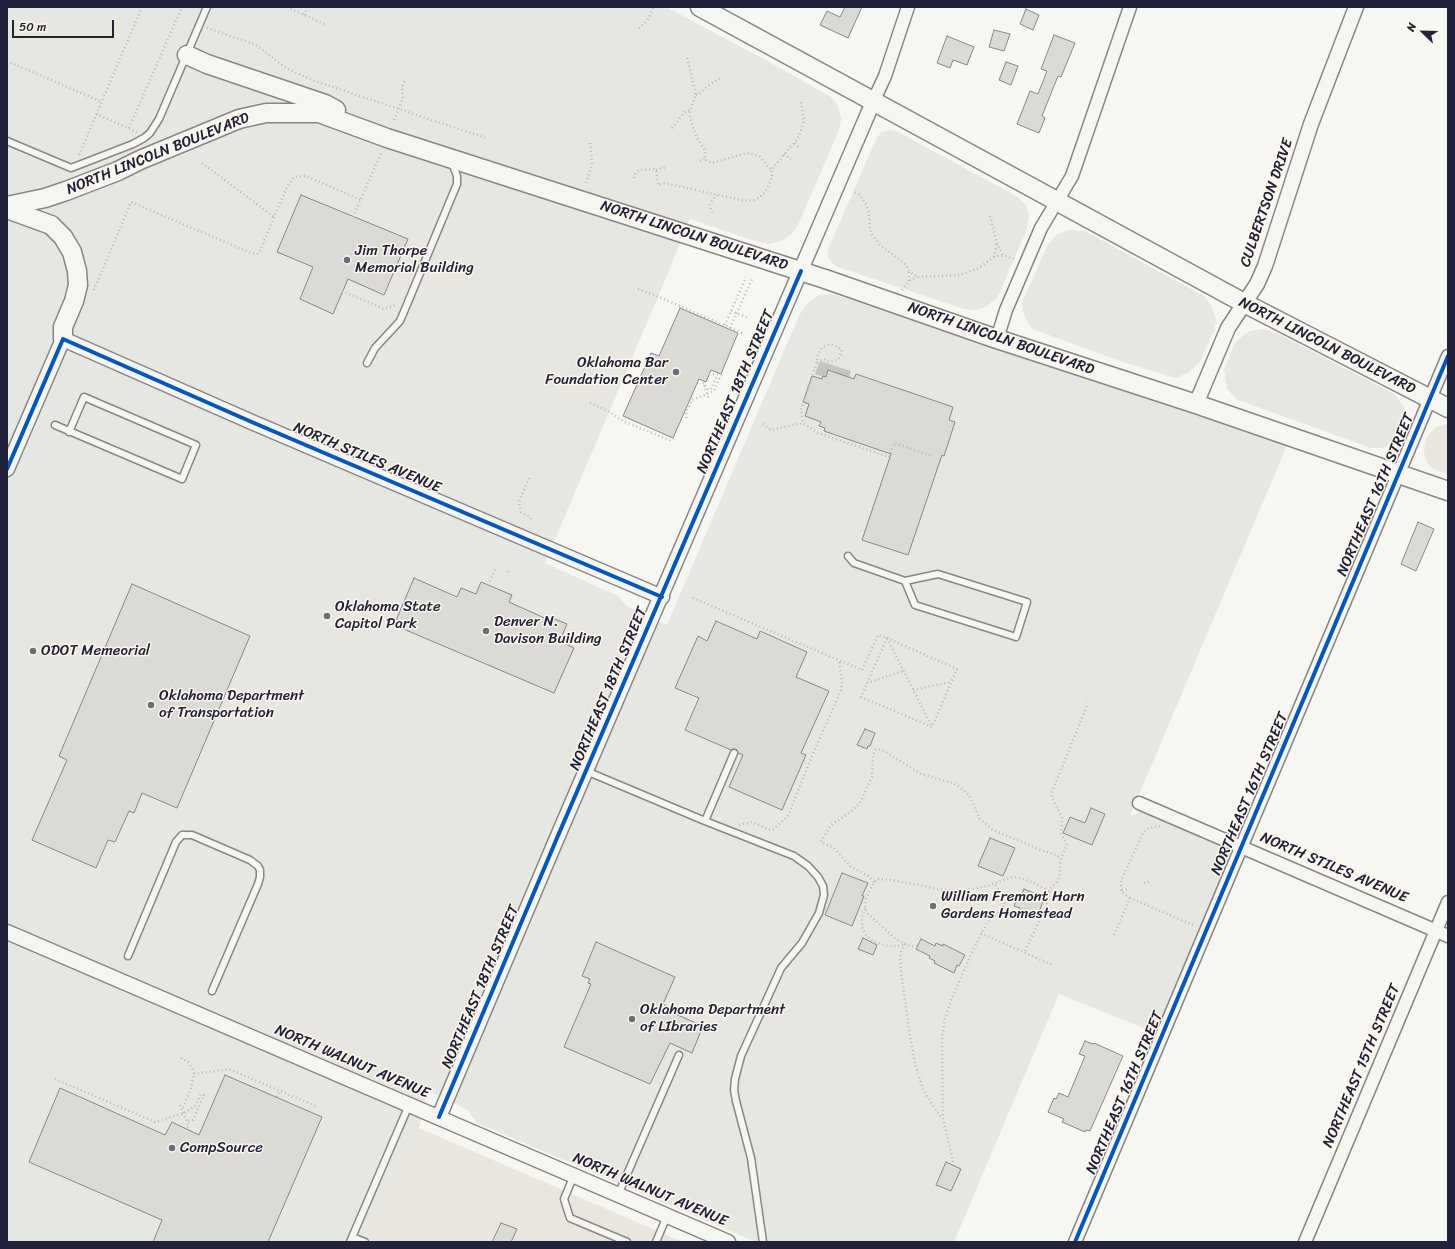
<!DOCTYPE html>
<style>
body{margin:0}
#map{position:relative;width:1455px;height:1249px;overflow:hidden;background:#f8f6f0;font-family:Sriracha,sans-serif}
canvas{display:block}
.frame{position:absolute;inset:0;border:8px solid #22223b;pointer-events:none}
.north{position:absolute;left:1403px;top:12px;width:40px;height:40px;-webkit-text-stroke:3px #fbf7ec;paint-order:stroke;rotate:293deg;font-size:11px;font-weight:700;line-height:16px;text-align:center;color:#22223b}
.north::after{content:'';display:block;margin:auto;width:14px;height:18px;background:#22223b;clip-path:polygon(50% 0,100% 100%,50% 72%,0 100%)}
.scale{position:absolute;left:12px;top:20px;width:102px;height:18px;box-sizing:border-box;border:2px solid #22223b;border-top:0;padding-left:5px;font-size:12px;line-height:14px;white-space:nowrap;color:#22223b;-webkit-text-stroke:3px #fbf7ec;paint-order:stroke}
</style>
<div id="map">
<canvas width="1455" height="1249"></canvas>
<div class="frame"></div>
<div class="north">N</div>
<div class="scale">50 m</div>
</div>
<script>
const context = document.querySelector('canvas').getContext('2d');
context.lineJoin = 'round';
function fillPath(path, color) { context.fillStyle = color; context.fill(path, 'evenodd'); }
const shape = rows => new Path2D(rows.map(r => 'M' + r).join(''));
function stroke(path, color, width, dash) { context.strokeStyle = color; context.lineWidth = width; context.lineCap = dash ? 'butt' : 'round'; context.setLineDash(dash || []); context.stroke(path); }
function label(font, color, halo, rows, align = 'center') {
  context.font = font + ' Sriracha,sans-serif'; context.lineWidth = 3; context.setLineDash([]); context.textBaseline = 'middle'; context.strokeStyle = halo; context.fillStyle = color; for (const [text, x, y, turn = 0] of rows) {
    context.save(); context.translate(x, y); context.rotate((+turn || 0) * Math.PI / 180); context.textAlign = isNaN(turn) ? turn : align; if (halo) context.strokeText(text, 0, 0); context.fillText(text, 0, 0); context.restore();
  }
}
const built = shape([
 [1445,424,1448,424,1448,475,1432,468,1426,461,1424,453,1426,439,1430,433,1436,427],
 [419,1128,683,1242,370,1242]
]);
const green = shape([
 [7,7,666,7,773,64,831,97,838,106,841,119,840,126,837,135,798,225,792,234,781,241,769,244,752,240,690,219,666,278,545,563,618,596,628,607,667,625,799,316,807,303,819,295,833,294,839,296,1138,392,1288,443,1130,816,1141,812,1219,844,1224,847,1229,853,1228,861,1156,1033,1059,994,954,1242,756,1242,477,1123,468,1110,427,1090,419,1128,370,1242,7,1242],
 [889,130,896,131,1009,192,1019,198,1026,206,1029,216,1027,229,1000,292,996,299,987,306,976,310,964,309,838,267,832,263,828,257,828,249,877,137,882,132],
 [1068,230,1085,231,1204,296,1211,305,1216,319,1214,331,1200,362,1188,373,1175,378,1120,361,1032,329,1027,321,1022,310,1023,300,1047,246,1056,235],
 [1263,329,1279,334,1394,394,1404,407,1406,423,1399,438,1384,448,1371,448,1238,400,1227,389,1224,369,1236,341,1249,331]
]);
const water = shape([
 [820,361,851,371,849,378,826,378,815,374]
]);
const building = shape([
 [845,7,862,7,848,38,820,25,827,11,840,17,845,7],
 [1026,9,1039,15,1033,30,1020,24,1026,9],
 [994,30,1010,34,1004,51,989,47,994,30],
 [1054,35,1075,43,1061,77,1058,76,1042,116,1045,118,1039,133,1017,124,1030,91,1038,94,1047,71,1041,69,1054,35],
 [947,36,974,47,967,65,953,60,950,68,937,63,947,36],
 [1006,62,1018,66,1011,85,999,80,1006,62],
 [301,195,408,239,384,295,348,279,333,314,300,299,313,267,277,252,301,195],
 [680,308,738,333,721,374,711,370,706,382,699,379,673,438,623,416,651,353,659,356,680,308],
 [828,370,854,379,856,374,953,407,949,420,955,422,944,456,942,455,908,555,862,540,891,454,824,431,825,428,819,426,821,422,805,416,809,404,803,402,812,376,822,379,823,376,826,377,828,370],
 [1418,522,1434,529,1416,571,1401,564,1418,522],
 [414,578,457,597,461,588,476,594,481,582,512,595,509,602,549,620,550,617,567,624,561,638,568,641,566,644,574,648,554,693,394,625,414,578],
 [132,584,250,636,177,808,142,793,134,813,129,811,115,842,108,840,96,868,32,840,67,760,59,756,132,584],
 [716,621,757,639,760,631,807,652,796,677,829,691,801,753,806,755,782,810,729,787,743,755,738,753,737,750,734,749,731,750,685,730,699,698,675,688,698,636,707,641,716,621],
 [865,729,875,733,870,746,868,746,867,749,857,745,865,729],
 [1091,808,1105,814,1092,845,1063,833,1070,817,1085,823,1091,808],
 [990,838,1015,848,1003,876,978,866,990,838],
 [842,873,868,883,862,896,864,896,852,926,825,915,842,873],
 [1024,889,1041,896,1040,897,1044,899,1037,917,1019,910,1020,908,1014,906,1018,896,1021,897,1024,889],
 [863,938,877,945,873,955,858,949,863,938],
 [921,939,935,946,936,943,943,946,943,944,965,955,959,966,957,965,954,973,934,963,935,961,929,958,930,956,916,949,921,939],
 [596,942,675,977,663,1004,672,1009,671,1012,703,1026,692,1053,670,1043,650,1084,564,1047,591,984,588,983,590,979,582,976,596,942],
 [1085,1041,1093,1044,1094,1043,1123,1056,1090,1131,1086,1130,1085,1132,1062,1122,1064,1119,1048,1112,1054,1098,1056,1099,1059,1093,1068,1097,1085,1056,1079,1054,1085,1041],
 [225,1075,322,1117,268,1242,153,1242,162,1220,29,1162,60,1088,165,1135,172,1122,199,1135,225,1075],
 [946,1162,961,1169,951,1191,936,1185,946,1162],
 [501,1223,517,1229,511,1242,492,1242,501,1223]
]);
const path = shape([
 [287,7,324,24],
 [304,15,307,7],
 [207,28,256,45,286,68,312,80,486,138],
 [639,28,647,21,654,7],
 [687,58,696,95,690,110,690,116,693,127,697,138,705,150,705,159,711,163,747,153,759,156,771,170],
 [7,61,102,102],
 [696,95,699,94,708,86,722,77],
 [96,114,137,132],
 [394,120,403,98,402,87,405,80],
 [129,128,182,7],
 [672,128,685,112,690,110],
 [795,143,800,149],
 [784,154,791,159],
 [79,155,142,7],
 [700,161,705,159],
 [202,163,274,217],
 [656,170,666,167],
 [634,178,635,174,639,170,653,169,656,170,658,185,665,183,745,201,754,200,760,197,765,192,771,181,772,174,771,170,799,137,804,121,801,101],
 [586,183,592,164,590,142],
 [855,192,860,195,865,202,869,213,870,229,872,235,881,246,900,260,906,265,909,271,917,277,960,275,979,268,994,257,1003,255],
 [712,213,710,206,711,202,717,195],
 [990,216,997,244,1003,255,1014,259],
 [353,217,382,151],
 [994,257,997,244],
 [909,281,909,271],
 [638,289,659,297,742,333],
 [94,290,131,202,251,253,257,254,259,253,287,187,294,177,306,176,361,200],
 [902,290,909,281,917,277],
 [342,291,384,309,396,305],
 [731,311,749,318],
 [725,325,746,277],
 [730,328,752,279],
 [817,362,824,359,830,362,838,360,842,350,838,347,830,344,822,348,818,354,817,362,801,410,803,423,818,433,889,457,894,443,932,456],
 [709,374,718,374,724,376],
 [704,385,709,400],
 [590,403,610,412,623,421,664,438,670,440,674,439],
 [686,418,686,412,692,400,714,391,719,379,718,377,716,378,712,387,710,390,707,389,701,380],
 [763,424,771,430,803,423],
 [529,478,519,502,521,512,531,518,530,522],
 [508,572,509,569],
 [488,585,496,568],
 [693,598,862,670,878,635,887,638,932,727],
 [887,638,957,669,932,727,861,697,887,638],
 [867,683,903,671],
 [913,690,951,682],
 [739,825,752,822,770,830,774,829,788,816,812,756,841,690,842,682,839,660],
 [874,882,868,876,851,867,834,848,821,842,831,825,848,814,860,803,872,777,873,755,876,749,882,750,921,774,949,782,957,785,969,795,980,819,993,830,1043,851,1054,854,1061,858],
 [1144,883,1151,881],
 [1122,891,1127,889],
 [1130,898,1123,893,1121,889,1121,881,1143,833,1149,828,1160,826],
 [865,908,862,915,862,927,866,935,870,939,875,942,888,946,899,946,905,944],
 [981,933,1052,965],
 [1114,935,1130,898,1193,925],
 [905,944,900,954,901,971,910,1037,916,1067,923,1089,934,1107,942,1118],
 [917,947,907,945,896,939,867,913,865,908,866,898,874,882,878,879,884,879,920,885,937,889,961,891,987,886,1009,878,1016,877,1032,882,1049,891],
 [1025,951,1046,907,1051,888,1057,882,1059,877,1061,858,1067,845,1061,833,1062,818,1052,797,1052,792,1088,703],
 [181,1058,188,1062,192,1068,194,1074,191,1088,182,1110],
 [194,1074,229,1069,318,1107],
 [55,1079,155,1122,184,1113,195,1106,201,1094,204,1095,193,1120,187,1121],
 [277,1097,280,1091],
 [180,1105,189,1126,186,1129],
 [953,1162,943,1118,942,1038,945,1018,952,998,973,950,987,923,1001,910,1005,904,995,883]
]);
const service = shape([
 [7,141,71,168,133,144,144,138,150,133,159,119,207,7],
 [367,363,375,348,400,321,408,302,457,184,457,176,452,163],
 [55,425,182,479,196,445,84,397,69,432],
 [848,556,854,563,905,581,938,574,1027,602,1016,637,915,605,905,581],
 [586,771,705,821,794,856,808,866,818,877,823,886,824,895,819,913,802,943,781,968,777,977,741,1056,735,1079,734,1090,736,1101,751,1158,763,1242],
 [705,821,734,753],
 [128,956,176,842,182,835,192,835,250,860,258,866,260,870,260,877,258,884,212,991],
 [574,1175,564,1199,570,1218,627,1242],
 [618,1195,679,1055],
 [352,1237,365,1242],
 [350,1242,409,1105],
 [656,1242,667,1216]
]);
const minor = shape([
 [873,102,885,76,908,7],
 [997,339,1006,310,1041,228,1072,176,1130,7],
 [1139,803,1448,936],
 [1075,1242,1448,356],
 [1305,1242,1448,902]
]);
const tertiary = shape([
 [1196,404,1228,328,1257,284,1265,266,1311,124,1356,7],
 [7,469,63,339,254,423,662,597],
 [7,932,728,1242],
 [439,1117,557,838,873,102]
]);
const primary = shape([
 [700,7,1244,303,1448,408],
 [187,55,207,64,325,104,336,110],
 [7,206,45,198,66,191,118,171,140,160,239,119,266,113,319,113,387,138,825,279,991,337,1196,404,1448,491],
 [7,209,51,225,63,237,72,252,77,271,78,285,74,301,63,327,63,339]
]);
const cycleway = shape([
 [7,469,63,339,254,423,662,597],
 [439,1117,557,838,801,271],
 [1075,1242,1448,356]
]);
const markers = [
 [347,260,4,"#6d6c7a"],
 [676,372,4,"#6d6c7a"],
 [327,616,4,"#6d6c7a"],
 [486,631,4,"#6d6c7a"],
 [33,651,4,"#6d6c7a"],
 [151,705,4,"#6d6c7a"],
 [933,906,4,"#6d6c7a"],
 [632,1019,4,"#6d6c7a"],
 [172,1148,4,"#6d6c7a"]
];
const streetNames = [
 ["NORTH LINCOLN BOULEVARD",158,154,-22],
 ["CULBERTSON DRIVE",1267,203,-71],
 ["NORTH LINCOLN BOULEVARD",694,236,18],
 ["NORTH LINCOLN BOULEVARD",1001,339,19],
 ["NORTH LINCOLN BOULEVARD",1327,346,27],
 ["NORTHEAST 18TH STREET",736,392,-67],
 ["NORTH STILES AVENUE",367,458,23],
 ["NORTHEAST 16TH STREET",1376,495,-67],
 ["NORTHEAST 18TH STREET",609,689,-67],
 ["NORTHEAST 16TH STREET",1250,794,-67],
 ["NORTH STILES AVENUE",1334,868,23],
 ["NORTHEAST 18TH STREET",481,987,-67],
 ["NORTH WALNUT AVENUE",352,1062,23],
 ["NORTHEAST 15TH STREET",1362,1066,-67],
 ["NORTHEAST 16TH STREET",1125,1093,-67],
 ["NORTH WALNUT AVENUE",650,1190,23]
];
const poiNames = [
 ["Jim Thorpe",355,251],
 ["Memorial Building",355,268],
 ["Oklahoma Bar",668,363,"right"],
 ["Foundation Center",668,380,"right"],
 ["Oklahoma State",335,607],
 ["Capitol Park",335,624],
 ["Denver N.",494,622],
 ["Davison Building",494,639],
 ["ODOT Memeorial",41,651],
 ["Oklahoma Department",159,696],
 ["of Transportation",159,713],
 ["William Fremont Harn",941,897],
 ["Gardens Homestead",941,914],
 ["Oklahoma Department",640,1010],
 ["of LIbraries",640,1027],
 ["CompSource",180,1148]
];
fillPath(built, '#e9e6e0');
fillPath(green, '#e8e6e0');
fillPath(water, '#c6c4c3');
fillPath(building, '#dbdad7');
stroke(building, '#878688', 1);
stroke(service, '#878688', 9);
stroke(minor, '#878688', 15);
stroke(tertiary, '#878688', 17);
stroke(primary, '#878688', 21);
stroke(path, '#bcbab9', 2.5, [1, 3]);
stroke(service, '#f6f5f1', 6);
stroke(minor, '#f6f5f1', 12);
stroke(tertiary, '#f6f5f1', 14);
stroke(primary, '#f6f5f1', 18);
stroke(cycleway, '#0057b8', 4);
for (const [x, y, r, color] of markers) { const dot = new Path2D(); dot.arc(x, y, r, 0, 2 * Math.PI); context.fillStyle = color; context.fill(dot); stroke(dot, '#fbf7ec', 1.5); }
label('15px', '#22223b', '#fbf7ec', streetNames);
label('15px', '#22223b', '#fbf7ec', poiNames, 'left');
</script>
